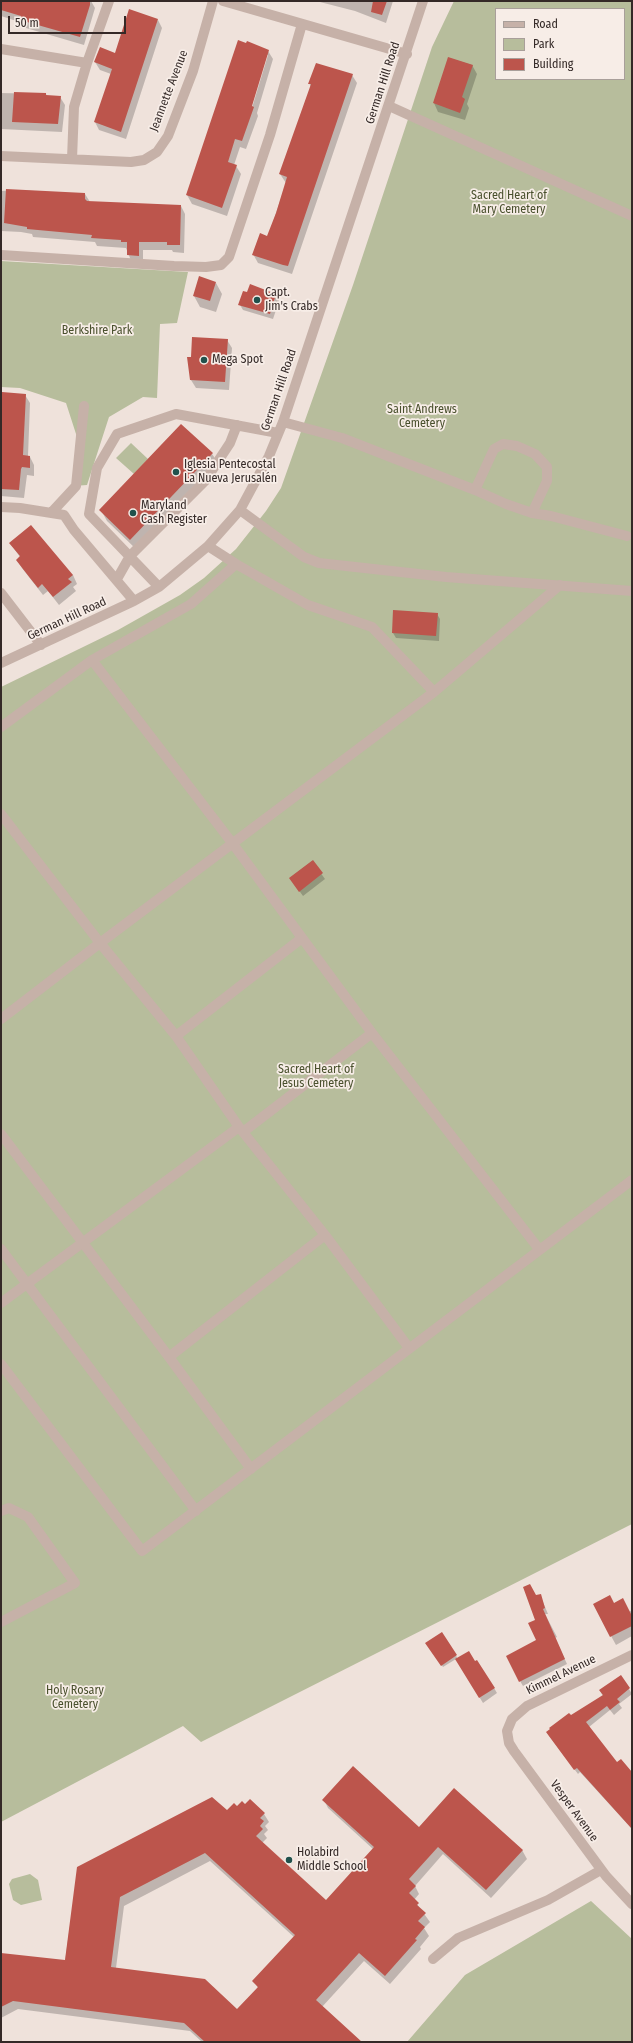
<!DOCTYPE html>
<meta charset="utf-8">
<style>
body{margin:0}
#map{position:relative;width:633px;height:2043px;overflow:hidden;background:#efe2db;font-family:"Fira Sans Condensed",sans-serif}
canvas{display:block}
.frame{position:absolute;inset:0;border:2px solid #342927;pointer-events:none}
.legend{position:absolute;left:495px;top:8px;width:130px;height:72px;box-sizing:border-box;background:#f7ede7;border:1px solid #a99f9a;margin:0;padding:5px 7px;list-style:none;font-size:12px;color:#342927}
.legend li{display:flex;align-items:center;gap:8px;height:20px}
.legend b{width:20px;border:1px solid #a99f9a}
.scale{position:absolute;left:8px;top:16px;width:118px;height:18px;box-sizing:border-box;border:2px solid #342927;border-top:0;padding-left:5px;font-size:12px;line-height:14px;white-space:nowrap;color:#342927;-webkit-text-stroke:3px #f7ede7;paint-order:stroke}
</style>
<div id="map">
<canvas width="633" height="2043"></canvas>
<div class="frame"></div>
<ul class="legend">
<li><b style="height:5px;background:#c6b1a8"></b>Road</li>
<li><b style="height:11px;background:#b7bd9c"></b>Park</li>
<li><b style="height:11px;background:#bc554c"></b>Building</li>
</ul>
<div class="scale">50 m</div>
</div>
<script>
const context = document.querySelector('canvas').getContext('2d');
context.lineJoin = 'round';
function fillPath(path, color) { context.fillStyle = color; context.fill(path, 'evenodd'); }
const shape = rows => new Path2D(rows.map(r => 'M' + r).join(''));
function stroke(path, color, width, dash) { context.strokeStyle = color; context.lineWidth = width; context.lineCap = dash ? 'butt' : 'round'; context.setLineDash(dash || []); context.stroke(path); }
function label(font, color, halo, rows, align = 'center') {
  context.font = font + ' "Fira Sans Condensed",sans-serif'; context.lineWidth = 3.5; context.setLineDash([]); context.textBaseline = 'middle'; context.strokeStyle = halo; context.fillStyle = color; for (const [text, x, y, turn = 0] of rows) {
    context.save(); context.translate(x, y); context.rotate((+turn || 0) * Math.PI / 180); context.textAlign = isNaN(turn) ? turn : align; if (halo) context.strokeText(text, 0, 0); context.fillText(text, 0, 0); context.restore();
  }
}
const green = shape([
 [454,1,632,1,632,1524,201,1742,183,1726,1,1822,1,687,118,630,180,595,204,578,236,549,266,511,281,488,353,285,432,47],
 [496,9,624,9,624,79,496,79],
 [1,261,188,272,177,323,160,324,157,398,143,397,109,417,87,485,73,486,77,437,66,403,20,388,1,387],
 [131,443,148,459,134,474,116,458],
 [30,1874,38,1880,42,1900,21,1905,13,1900,9,1884,12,1879],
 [591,1901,632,1939,632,2042,407,2042,465,1975]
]);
const shadow = shape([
 [1,1,91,1,95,8,84,45,26,28,23,23,1,16],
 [316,1,393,1,386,23,355,11],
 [158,20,162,28,126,139,99,130,95,122,111,74,100,70,95,62,116,54],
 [268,51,273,59,257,113,258,116,246,149,240,147,234,165,236,166,241,174,227,216,192,204,187,195],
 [266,55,268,55,251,111,249,110],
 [449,58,472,65,477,74,467,104,469,108,465,120,438,112,434,103],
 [352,75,357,83,292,274,258,263,253,254,268,237,286,183,280,174,311,87,309,83],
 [1,93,46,94,47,96,60,97,65,105,62,132,1,129],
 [18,190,85,194,90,202,181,206,185,214,184,253,173,252,172,250,143,250,143,263,132,263,126,248,97,246,95,242,33,237,32,234,21,232,1,231,1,191],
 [216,283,222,294,216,312,200,307,194,296],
 [250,286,276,295,279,301,273,319,243,310,240,305,248,293],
 [227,340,232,348,229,390,196,388,191,380,192,358],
 [3,393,25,395,30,403,28,456,30,457,34,465,34,476,27,475,24,498,1,496,1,426],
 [212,454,219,464,137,550,107,521,101,510],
 [10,543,73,575,77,584,73,587,76,591,59,605,48,591,43,595,22,568,17,560,20,557],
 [394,611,437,614,440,619,439,641,396,638,393,633],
 [312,861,325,879,303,896,290,878],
 [540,1595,548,1614,545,1614,557,1637,555,1638,567,1664,523,1686,520,1681,538,1641,536,1597],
 [594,1605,614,1605,629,1612,632,1610,632,1636,616,1645],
 [442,1633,458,1659,494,1688,497,1693,483,1703,456,1659,443,1667,428,1645],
 [621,1676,632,1694,619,1704,622,1708,614,1715,610,1710,589,1727,632,1791,632,1829,580,1772,578,1774,547,1733,603,1696,600,1691],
 [250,1800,264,1814,269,1822,265,1826,268,1830,264,1834,267,1838,262,1843,326,1902,373,1849,328,1808,324,1800,419,1828,522,1850,527,1859,491,1898,443,1854,415,1886,419,1894,414,1900,430,1922,424,1928,429,1936,420,1947,421,1949,390,1984,364,1961,322,2007,360,2042,202,2042,190,2031,18,2009,1,2018,1,1957,65,1961,78,1868,245,1806],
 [210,1861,294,1937,254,1981,258,1988,237,2011,116,1968,124,1906]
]);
const building = shape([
 [1,1,90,1,90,5,80,37,20,20,21,16,1,10],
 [373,1,387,1,382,15,371,12],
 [129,9,158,19,121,132,94,122,112,69,94,62,100,47,115,53],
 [238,40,246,43,247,41,269,50,252,106,254,107,242,141,235,139,228,162,237,165,222,208,186,195],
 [448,57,473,65,462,97,465,99,460,113,433,103],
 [316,63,353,74,295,245,288,266,283,265,252,255,260,233,267,236,276,213,287,177,279,174,311,84,308,84],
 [14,92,46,93,46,95,61,96,58,124,12,122],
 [6,189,85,193,85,199,87,201,181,205,180,245,167,245,167,242,139,242,139,256,127,255,127,242,121,242,121,240,91,238,92,235,27,229,27,227,4,223],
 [199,276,216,282,210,301,193,296],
 [250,284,276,294,270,314,238,305,243,291,247,292],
 [192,337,228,339,225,382,190,380,187,357,191,357],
 [2,392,26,394,23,455,30,456,30,468,22,467,21,469,19,490,1,489],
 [181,424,213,453,130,540,99,510],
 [31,525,73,575,68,579,72,582,53,597,42,584,38,588,30,578,16,560,20,556,9,543],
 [393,610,438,613,436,636,392,633],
 [313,860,323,873,299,892,289,878],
 [530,1584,536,1595,541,1594,545,1608,543,1609,565,1659,519,1682,506,1656,536,1640,528,1623,535,1620,523,1587],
 [610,1595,614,1603,623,1598,632,1616,632,1626,610,1637,593,1604],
 [442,1632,457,1655,441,1666,425,1643],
 [469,1651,475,1661,477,1660,495,1688,479,1698,455,1659],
 [621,1675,630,1688,617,1699,620,1702,610,1710,607,1706,586,1722,617,1762,621,1759,632,1772,632,1829,577,1768,574,1770,546,1732,550,1729,549,1728,569,1713,571,1715,603,1695,599,1690],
 [353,1766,419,1827,454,1788,523,1850,486,1890,438,1847,409,1879,416,1886,409,1893,419,1903,417,1905,426,1913,418,1921,425,1927,415,1939,417,1940,385,1976,359,1953,316,2000,362,2042,205,2042,184,2023,13,2001,1,2007,1,1953,65,1960,77,1867,212,1797,227,1810,234,1803,237,1806,242,1801,245,1804,250,1799,265,1813,260,1818,264,1821,260,1826,263,1829,256,1836,326,1900,374,1847,322,1800],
 [205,1853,295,1935,252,1981,258,1987,237,2009,205,1979,111,1967,120,1897]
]);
const minor = shape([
 [223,1,407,54],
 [1,49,87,63],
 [389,106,632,216],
 [1,156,131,162,144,160,157,152,168,136,193,71,213,1],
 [72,159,74,107,87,63,109,1],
 [1,255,174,266,206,267,221,265,229,257,270,135,302,24],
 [283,422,342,438,475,490,506,504,532,513,551,516,627,536],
 [475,490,494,449,503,444,517,446,535,454,547,467,547,481,532,513],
 [1,507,20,508,64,515,74,530,134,601],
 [240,510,304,557,319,563,446,577,632,591],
 [51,513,76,486,84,406],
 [208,546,236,564],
 [117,579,130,556,205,481,230,443,237,425],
 [159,587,89,514,97,468,117,434,176,414,278,433],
 [1,593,41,645],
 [92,660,191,604,236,564,308,605,372,627,434,692],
 [1,663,134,601,159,587,208,546,240,510,269,456,283,422,423,1],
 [1,727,92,660,233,844,372,1033,539,1249],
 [1,814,100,943,176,1036,239,1127,325,1235,409,1348],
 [1,1019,100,943,434,692,560,585],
 [176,1036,302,938],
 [243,1132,372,1033],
 [1,1134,169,1357,251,1469],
 [1,1249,196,1511],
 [1,1303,239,1127],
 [169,1357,325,1235],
 [1,1364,142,1551,632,1180],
 [1,1511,9,1508,28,1517,75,1583,1,1622],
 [632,1655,527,1706,512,1719,507,1731,509,1743,514,1751,606,1876,632,1904],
 [433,1959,458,1938,548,1900,601,1870]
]);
const markers = [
 [257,300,4,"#21514c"],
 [204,360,4,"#21514c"],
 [176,472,4,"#21514c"],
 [133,513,4,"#21514c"],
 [289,1860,4,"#21514c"]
];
const streetNames = [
 ["German Hill Road",383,83,-72],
 ["Jeannette Avenue",169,91,-69],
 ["German Hill Road",279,390,-71],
 ["German Hill Road",67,619,-25],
 ["Kimmel Avenue",561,1675,-26],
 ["Vesper Avenue",574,1811,54]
];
const parkNames = [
 ["Sacred Heart of",509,196],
 ["Mary Cemetery",509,210],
 ["Berkshire Park",97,331],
 ["Saint Andrews",422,410],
 ["Cemetery",422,424],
 ["Sacred Heart of",316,1070],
 ["Jesus Cemetery",316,1084],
 ["Holy Rosary",75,1691],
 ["Cemetery",75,1705]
];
const poiNames = [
 ["Capt.",265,293],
 ["Jim's Crabs",265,307],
 ["Mega Spot",212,360],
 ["Iglesia Pentecostal",184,465],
 ["La Nueva Jerusalén",184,479],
 ["Maryland",141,506],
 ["Cash Register",141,520],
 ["Holabird",297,1853],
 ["Middle School",297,1867]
];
fillPath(green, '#b7bd9c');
fillPath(shadow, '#0003');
fillPath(building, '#bc554c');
stroke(minor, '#c6b1a8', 10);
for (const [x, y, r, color] of markers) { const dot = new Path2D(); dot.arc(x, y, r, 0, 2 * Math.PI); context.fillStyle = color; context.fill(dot); stroke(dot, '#f7ede7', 1.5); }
label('12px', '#342927', '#f7ede7', streetNames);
label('12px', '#49502d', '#f7ede7', parkNames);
label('12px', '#342927', '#f7ede7', poiNames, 'left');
</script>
